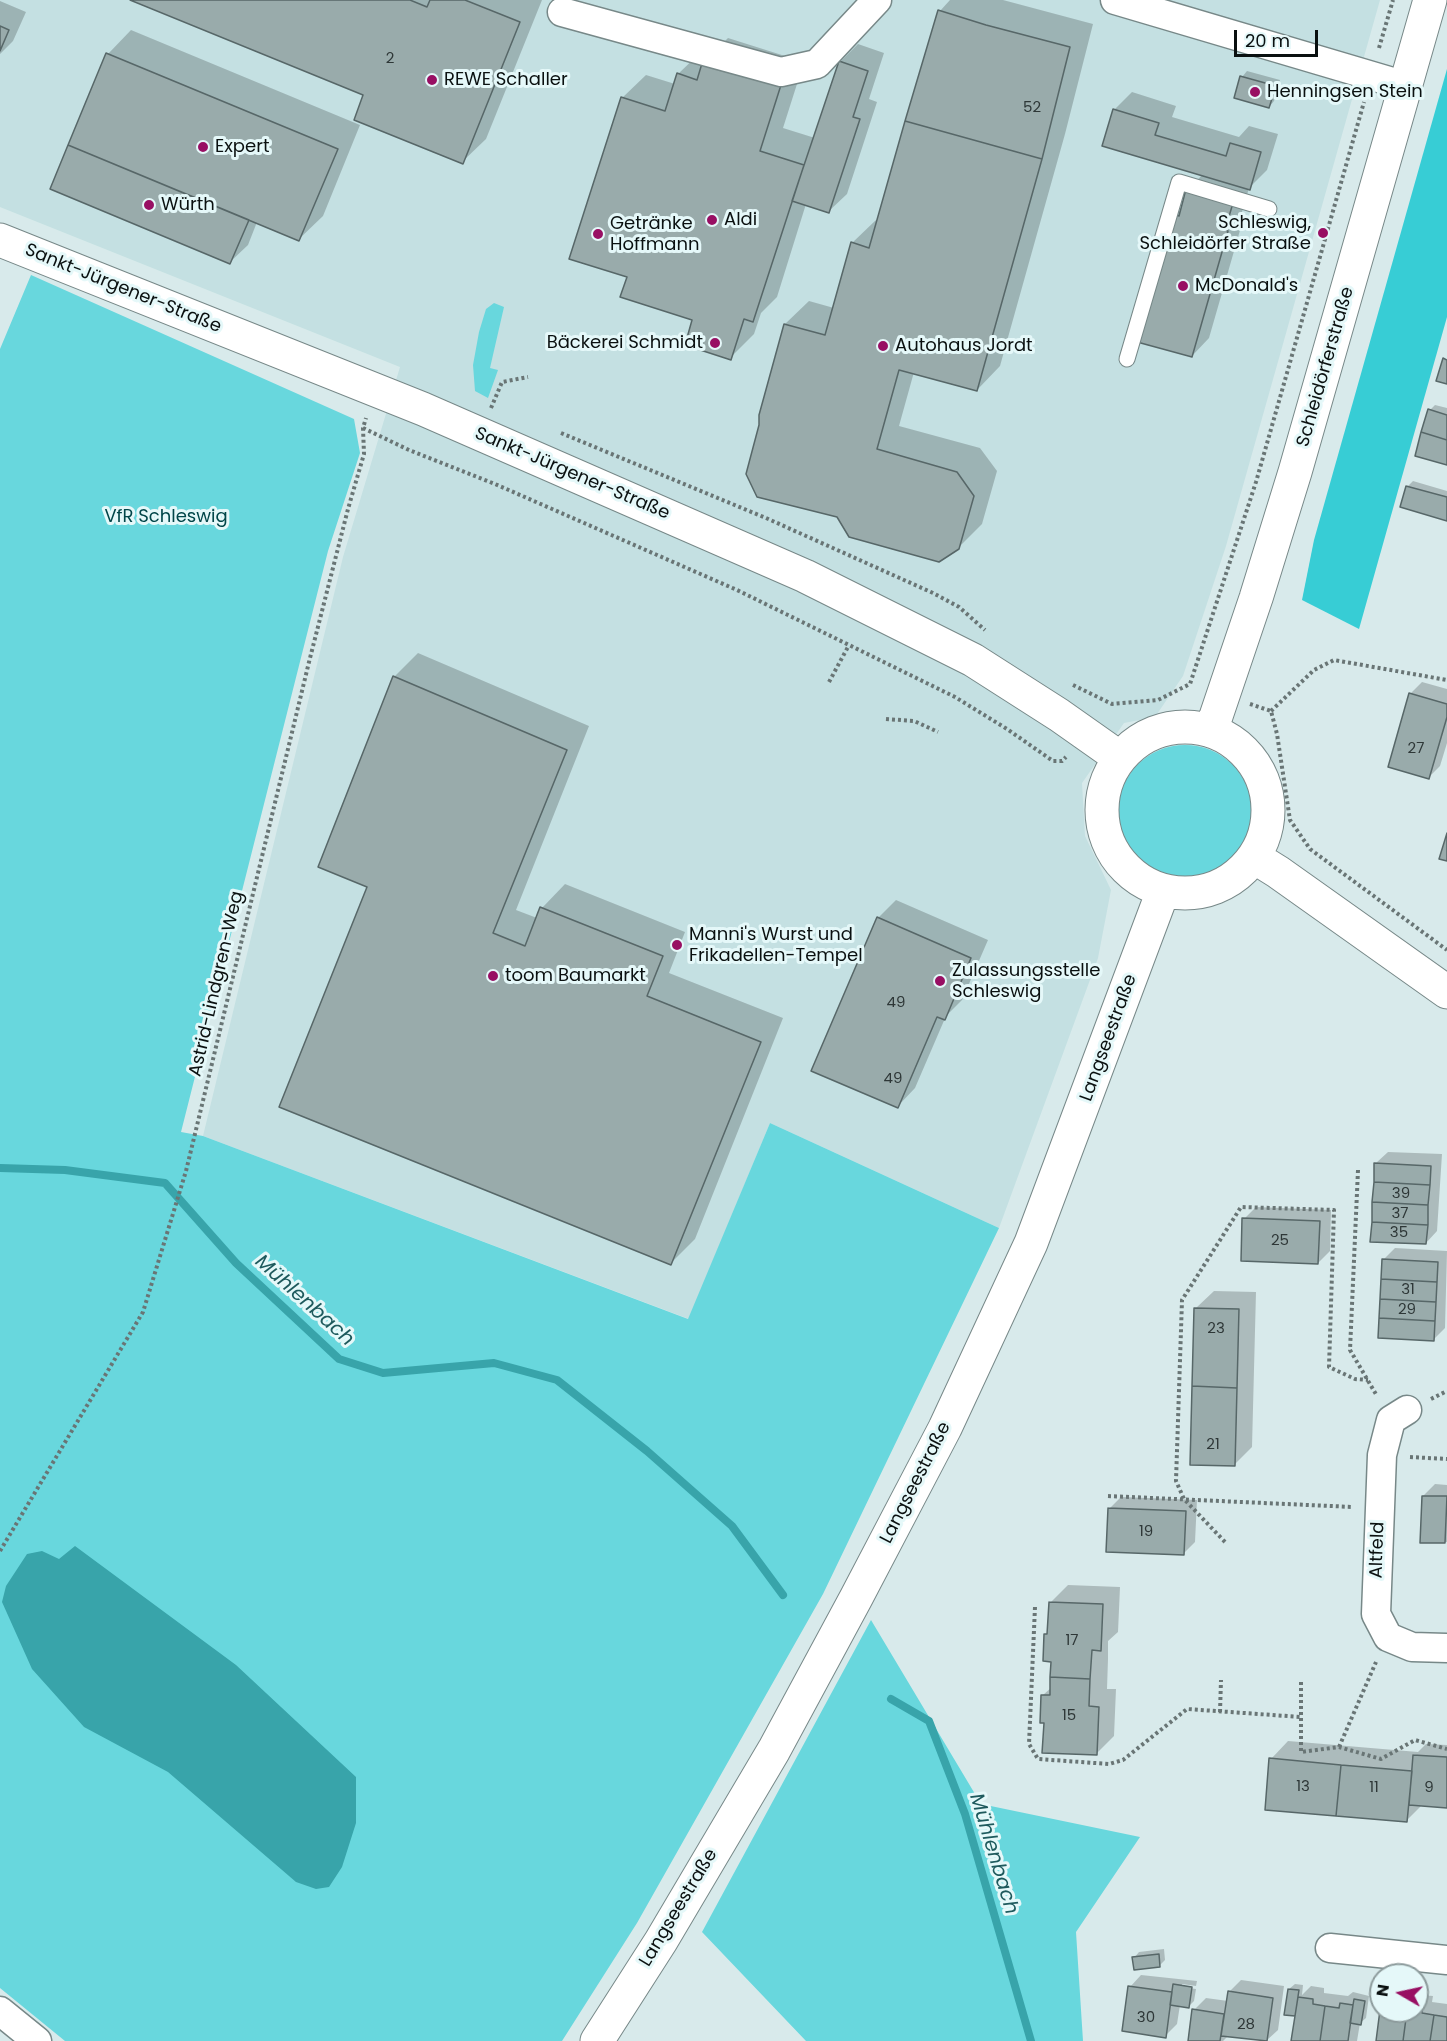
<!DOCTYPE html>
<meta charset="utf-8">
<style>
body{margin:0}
#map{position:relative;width:1447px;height:2041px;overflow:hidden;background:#d8eaeb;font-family:Poppins,sans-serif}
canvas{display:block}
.north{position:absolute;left:1369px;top:1963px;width:60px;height:60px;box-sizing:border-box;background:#e5f8f9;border:2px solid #8d9b9c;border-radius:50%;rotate:279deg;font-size:16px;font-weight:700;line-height:24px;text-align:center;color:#0a1010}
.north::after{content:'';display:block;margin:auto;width:21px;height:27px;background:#980f63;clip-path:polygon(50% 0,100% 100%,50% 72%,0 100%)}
.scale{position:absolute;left:1234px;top:30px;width:84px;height:27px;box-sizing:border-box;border:3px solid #0a1010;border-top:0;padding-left:8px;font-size:18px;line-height:21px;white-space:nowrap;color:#0a1010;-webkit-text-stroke:4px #e5f8f9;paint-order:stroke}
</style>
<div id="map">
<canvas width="1447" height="2041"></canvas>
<div class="north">N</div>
<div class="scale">20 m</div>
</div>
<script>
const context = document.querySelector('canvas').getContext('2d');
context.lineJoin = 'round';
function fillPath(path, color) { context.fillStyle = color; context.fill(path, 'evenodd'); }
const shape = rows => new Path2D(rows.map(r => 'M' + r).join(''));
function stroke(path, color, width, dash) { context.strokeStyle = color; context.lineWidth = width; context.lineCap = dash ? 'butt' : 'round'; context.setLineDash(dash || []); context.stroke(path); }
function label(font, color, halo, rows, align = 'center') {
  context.font = font + ' Poppins,sans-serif'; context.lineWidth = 6; context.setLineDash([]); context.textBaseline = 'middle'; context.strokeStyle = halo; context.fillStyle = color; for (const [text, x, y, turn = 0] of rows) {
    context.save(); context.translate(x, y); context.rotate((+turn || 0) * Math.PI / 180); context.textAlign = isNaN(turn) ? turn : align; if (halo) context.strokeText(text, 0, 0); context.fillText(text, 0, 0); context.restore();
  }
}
const built = shape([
 [0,0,1380,0,1226,546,1183,676,1155,717,1124,723,1082,783,1085,836,1111,890,1098,958,999,1228,770,1123,689,1319,203,1136,343,557,400,367,0,207]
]);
const green = shape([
 [31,275,354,419,360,453,328,551,181,1132,203,1136,688,1319,770,1123,999,1228,823,1594,637,1923,562,2041,65,2041,0,1988,0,349],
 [494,303,504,307,490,368,498,370,488,398,475,391,473,365,479,332,486,309],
 '1118 812a67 67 0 1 1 134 0a67 67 0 1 1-134 0Z',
 [871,1620,981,1804,1140,1837,1076,1932,1083,2041,806,2041,702,1932]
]);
const forest = shape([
 [1447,69,1447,317,1359,629,1302,600,1314,540]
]);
const water = shape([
 [75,1546,236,1665,356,1777,356,1823,342,1867,329,1887,316,1889,296,1882,168,1772,84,1727,32,1669,2,1602,6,1586,27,1554,42,1551,59,1559]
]);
const shadow = shape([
 [134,0,542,0,486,139,462,162,365,94],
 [950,0,1003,0,1093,24,1065,134,1000,366,977,390,914,372,899,426,980,448,997,471,982,524,958,548,850,535,785,324,809,301,834,308,852,243,876,220,879,220,940,11],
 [0,1,26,12,13,41,0,54],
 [131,30,360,125,323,216,299,239,257,222,248,245,230,262,108,54],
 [728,38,804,62,783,128,815,138,840,62,858,44,884,53,869,99,877,102,847,194,829,211,806,204,777,297,761,313,754,334,730,358,694,319,628,276,622,98,646,75,675,84,678,74,702,51,712,54],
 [1247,71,1280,80,1274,101,1269,107,1242,77],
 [1132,92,1176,106,1172,117,1239,137,1249,126,1278,134,1267,170,1249,188,1242,212,1245,213,1209,338,1192,356,1175,215,1183,207,1188,190,1203,174,1114,110],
 [1435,405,1447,408,1447,464,1430,410],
 [1413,481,1447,491,1447,519,1408,486],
 [418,653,589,726,516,910,537,918,542,908,565,884,685,932,669,973,783,1018,695,1239,671,1263,369,886,394,677],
 [1422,682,1447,689,1447,743,1440,766,1429,777,1390,766,1411,693],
 [896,900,988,940,962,1000,946,1016,915,1088,898,1106,878,918],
 [1388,1152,1442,1154,1437,1231,1426,1243,1376,1163],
 [1256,1207,1331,1210,1330,1251,1318,1263,1244,1219],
 [1395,1248,1447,1251,1445,1328,1433,1340,1383,1260],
 [1214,1291,1256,1292,1252,1447,1234,1465,1196,1308],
 [1435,1484,1447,1485,1447,1542,1422,1541,1423,1496],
 [1121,1497,1197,1500,1195,1542,1183,1554,1109,1509],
 [1068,1585,1120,1587,1118,1632,1108,1641,1108,1659,1107,1689,1116,1689,1114,1736,1096,1754,1045,1721,1043,1695,1052,1687,1052,1660,1045,1635,1049,1631,1050,1603],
 [1288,1741,1418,1752,1426,1744,1447,1745,1447,1807,1422,1805,1407,1820,1271,1759],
 [1164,1949,1165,1960,1160,1965,1134,1958,1139,1952],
 [1141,1975,1197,1981,1196,1986,1182,1984,1182,1987,1196,1989,1194,2001,1189,2006,1180,2005,1177,2024,1165,2036,1130,1987],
 [1241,1980,1284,1986,1278,2030,1266,2041,1228,2036,1223,2041,1189,2041,1194,2010,1206,1998,1228,2001,1229,1992],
 [1295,1984,1303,1985,1302,1995,1311,1986,1324,1988,1324,1993,1348,1996,1353,1992,1369,1996,1366,2018,1360,2023,1357,2041,1293,2041,1297,2012,1294,2015,1289,1989],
 [1421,1995,1433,1996,1432,2002,1447,2004,1447,2041,1377,2041,1381,2011,1417,2011,1417,1999]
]);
const stream = shape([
 [0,1168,65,1170,165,1183,236,1263,339,1359,383,1373,494,1363,557,1380,647,1451,732,1526,783,1595],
 [891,1699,929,1721,965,1814,1031,2041]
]);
const building = shape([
 [130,0,410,0,427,7,430,0,465,0,520,22,463,164,354,120,363,95,130,0],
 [938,10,986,25,1070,47,1042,159,905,121,938,10],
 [0,26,9,30,0,51,0,26],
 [106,53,338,149,299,241,68,145,106,53],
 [703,60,781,85,760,151,804,165,753,322,744,319,731,360,685,345,692,320,620,297,627,277,569,259,621,97,665,111,677,73,697,80,703,60],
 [839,61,868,71,853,117,860,119,829,213,792,201,839,61],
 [1240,76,1276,86,1269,108,1234,98,1240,76],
 [1113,109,1159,123,1155,135,1226,156,1230,143,1261,152,1250,190,1102,146,1113,109],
 [905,121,1042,159,977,391,899,370,877,449,957,472,974,496,959,549,939,562,849,537,837,517,757,497,746,474,759,425,759,415,784,324,825,335,851,242,869,248,905,121],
 [68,145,249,220,230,264,50,189,68,145],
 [1186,189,1233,203,1225,230,1228,231,1192,357,1137,342,1173,214,1179,216,1186,189],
 [1443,358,1447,360,1447,384,1436,381,1443,358],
 [1428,409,1447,415,1447,440,1421,432,1428,409],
 [1421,432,1447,440,1447,465,1415,456,1421,432],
 [1406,486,1447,497,1447,521,1400,507,1406,486],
 [393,676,567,750,493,933,525,946,540,907,663,956,647,996,761,1042,671,1265,279,1107,367,887,318,867,393,676],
 [1409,693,1447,704,1447,717,1429,779,1388,767,1409,693],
 [1447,833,1447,861,1439,859,1447,833],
 [877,917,971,958,945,1020,937,1017,898,1108,811,1071,877,917],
 [1374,1163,1431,1166,1430,1185,1374,1182,1374,1163],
 [1374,1182,1430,1185,1428,1205,1372,1202,1374,1182],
 [1372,1202,1428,1205,1428,1225,1372,1222,1372,1202],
 [1242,1218,1320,1221,1318,1264,1241,1261,1242,1218],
 [1372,1222,1428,1225,1426,1244,1370,1242,1372,1222],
 [1382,1259,1438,1262,1437,1282,1381,1279,1382,1259],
 [1381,1279,1437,1282,1436,1302,1380,1299,1381,1279],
 [1380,1299,1436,1302,1435,1321,1379,1318,1380,1299],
 [1194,1308,1239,1309,1237,1388,1192,1386,1194,1308],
 [1379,1318,1435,1321,1434,1341,1378,1338,1379,1318],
 [1192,1386,1237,1388,1235,1466,1190,1465,1192,1386],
 [1422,1496,1447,1496,1445,1543,1420,1543,1422,1496],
 [1108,1508,1186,1511,1184,1555,1106,1552,1108,1508],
 [1049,1602,1103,1604,1101,1651,1092,1650,1090,1679,1050,1677,1051,1662,1043,1661,1044,1634,1047,1634,1049,1602],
 [1050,1677,1090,1679,1089,1706,1099,1707,1097,1755,1042,1753,1044,1723,1040,1723,1041,1695,1050,1695,1050,1677],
 [1413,1755,1447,1757,1447,1808,1409,1805,1413,1755],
 [1269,1758,1341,1765,1336,1816,1265,1810,1269,1758],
 [1341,1765,1412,1771,1407,1822,1336,1816,1341,1765],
 [1159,1954,1160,1967,1134,1970,1132,1957,1159,1954],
 [1173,1984,1192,1987,1189,2008,1170,2005,1173,1984],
 [1128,1986,1172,1992,1166,2038,1122,2031,1128,1986],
 [1288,1989,1299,1990,1295,2016,1284,2015,1288,1989],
 [1228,1991,1273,1998,1267,2041,1221,2036,1228,1991],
 [1298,1997,1313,1999,1313,2004,1325,2006,1320,2041,1291,2041,1298,1997],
 [1354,1999,1365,2001,1361,2025,1350,2023,1354,1999],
 [1381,2002,1381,2011,1407,2011,1403,2041,1376,2041,1381,2002],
 [1340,2003,1353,2005,1348,2041,1320,2041,1325,2006,1339,2008,1340,2003],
 [1417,2007,1422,2008,1422,2013,1434,2015,1430,2041,1403,2041,1407,2011,1417,2011,1417,2007],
 [1192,2009,1224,2014,1220,2041,1188,2041,1192,2009],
 [1434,2015,1447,2017,1447,2041,1430,2041,1434,2015]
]);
const path = shape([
 [1379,48,1393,0],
 [491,408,502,382,528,377],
 [363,428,409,450,495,484,737,590,955,697,1007,729,1053,761,1062,761,1066,757],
 [561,433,766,518,933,593,959,607,985,630],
 [829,682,849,645],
 [1073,685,1112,704,1158,700,1190,684,1256,482,1364,102],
 [1250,704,1271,711,1277,734,1290,820,1310,849,1447,950],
 [1271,711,1314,670,1334,660,1447,680],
 [886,719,914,721,938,732],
 [1358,1170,1350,1350,1377,1396],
 [1431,1399,1447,1391],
 [1410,1457,1447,1459],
 [1108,1496,1353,1507],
 [1225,1542,1184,1499,1176,1481,1182,1300,1241,1207,1334,1210,1329,1367,1355,1379,1368,1380],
 [0,1551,143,1312,186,1171,309,662,348,509,364,454,363,428,366,418],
 [1035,1607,1029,1744,1038,1759,1109,1764,1123,1760,1187,1709,1301,1717],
 [1301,1682,1301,1752,1339,1747,1381,1759,1415,1740,1447,1749],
 [1220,1712,1221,1680],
 [1339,1747,1376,1662]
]);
const service = shape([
 [1127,359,1179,182,1269,209]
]);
const minor = shape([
 [1115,0,1406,86],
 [562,12,781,72,817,64,877,0],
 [1407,1410,1391,1420,1382,1455,1376,1614,1388,1637,1412,1647,1447,1648],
 [1330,1948,1447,1960],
 [0,2011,37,2041]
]);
const tertiary = shape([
 [0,240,423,409,805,576,973,660,1059,715,1120,758],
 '1102 810a83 83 0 1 1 166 0a83 83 0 1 1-166 0Z',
 [1211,731,1256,598,1295,472,1430,0],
 [1254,857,1278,872,1447,992],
 [597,2041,661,1941,774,1750,856,1598,945,1428,1031,1243,1163,891]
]);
const markers = [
 [432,80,6,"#980f63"],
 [1255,92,6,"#980f63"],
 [203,147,6,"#980f63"],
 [149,205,6,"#980f63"],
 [712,220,6,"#980f63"],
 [1323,233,6,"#980f63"],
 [598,234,6,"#980f63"],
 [1183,286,6,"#980f63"],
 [715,343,6,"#980f63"],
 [883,346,6,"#980f63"],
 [677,945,6,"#980f63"],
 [493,976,6,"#980f63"],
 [940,981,6,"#980f63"]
];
const numberNames = [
 ["2",390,59],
 ["52",1032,108],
 ["27",1416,749],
 ["49",896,1003],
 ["49",893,1079],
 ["39",1401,1194],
 ["37",1400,1214],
 ["35",1399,1233],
 ["25",1280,1241],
 ["31",1408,1290],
 ["29",1407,1310],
 ["23",1216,1329],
 ["21",1213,1445],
 ["19",1146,1532],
 ["17",1072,1641],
 ["15",1069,1716],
 ["13",1303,1787],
 ["11",1374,1788],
 ["9",1429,1788],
 ["30",1146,2018],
 ["28",1246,2025]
];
const poiNames = [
 ["REWE Schaller",444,80],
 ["Henningsen Stein",1267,92],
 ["Expert",215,147],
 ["Würth",161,205],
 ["Aldi",724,220],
 ["Schleswig,",1311,223,"right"],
 ["Schleidörfer Straße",1311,244,"right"],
 ["Getränke",610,224],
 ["Hoffmann",610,245],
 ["McDonald's",1195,286],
 ["Bäckerei Schmidt",703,343,"right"],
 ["Autohaus Jordt",895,346],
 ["Manni's Wurst und",689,935],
 ["Frikadellen-Tempel",689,956],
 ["Zulassungsstelle",952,971],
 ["Schleswig",952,992],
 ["toom Baumarkt",505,976]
];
const streetNames = [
 ["Sankt-Jürgener-Straße",123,289,22],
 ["Schleidörferstraße",1326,367,-74],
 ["Sankt-Jürgener-Straße",572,474,23],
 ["Astrid-Lindgren-Weg",217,984,-77],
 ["Langseestraße",1109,1038,-70],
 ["Langseestraße",916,1483,-63],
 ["Altfeld",1378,1550,-88],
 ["Langseestraße",679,1908,-59]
];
const parkNames = [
 ["VfR Schleswig",166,517]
];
const waterNames = [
 ["Mühlenbach",304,1301,42],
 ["Mühlenbach",993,1854,73]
];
fillPath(built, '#c4e0e2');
fillPath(green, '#68d7dd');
fillPath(forest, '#37cdd5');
fillPath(water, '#38a4aa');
fillPath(shadow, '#0003');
stroke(stream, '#38a4aa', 8);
fillPath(building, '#99abab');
stroke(building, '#576768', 1.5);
stroke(service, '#788', 17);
stroke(minor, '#788', 31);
stroke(tertiary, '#788', 35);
stroke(path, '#697575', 4, [3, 3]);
stroke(service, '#fff', 15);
stroke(minor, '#fff', 28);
stroke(tertiary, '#fff', 33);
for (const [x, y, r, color] of markers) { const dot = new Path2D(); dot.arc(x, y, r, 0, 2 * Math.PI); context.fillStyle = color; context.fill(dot); stroke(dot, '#e5f8f9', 2); }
label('15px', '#2e3737', null, numberNames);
label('18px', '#0a1010', '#e5f8f9', poiNames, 'left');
label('18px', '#0a1010', '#e5f8f9', streetNames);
label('18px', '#014649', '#e5f8f9', parkNames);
label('italic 20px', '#1e5a5d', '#e5f8f9', waterNames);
</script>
